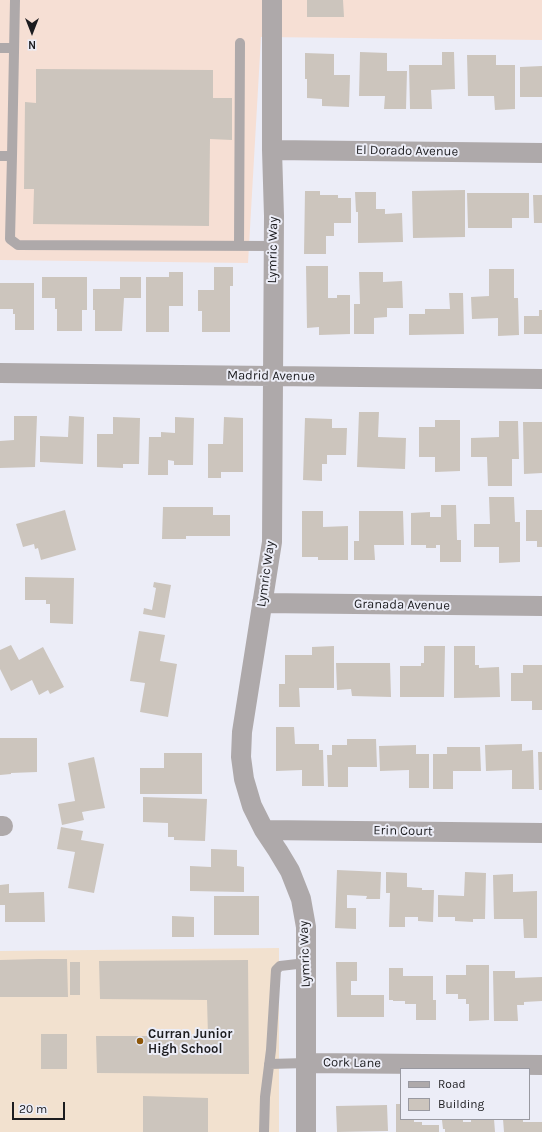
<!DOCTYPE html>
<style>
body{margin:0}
#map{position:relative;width:542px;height:1132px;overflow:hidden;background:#ecedf7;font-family:Karla,sans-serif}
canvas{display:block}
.legend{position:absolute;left:400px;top:1068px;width:130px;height:52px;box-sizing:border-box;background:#ecedf7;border:1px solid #9999a1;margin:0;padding:5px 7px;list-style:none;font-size:12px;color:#1c1c1f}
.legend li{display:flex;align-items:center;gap:8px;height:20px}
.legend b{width:20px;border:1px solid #9999a1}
.north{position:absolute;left:12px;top:12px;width:40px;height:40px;-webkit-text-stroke:3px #ecedf7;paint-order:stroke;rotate:180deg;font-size:11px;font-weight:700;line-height:16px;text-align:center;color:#1c1c1f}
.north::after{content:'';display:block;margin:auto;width:14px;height:18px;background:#1c1c1f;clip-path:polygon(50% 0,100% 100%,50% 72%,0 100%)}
.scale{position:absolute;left:12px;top:1102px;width:53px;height:18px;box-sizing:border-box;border:2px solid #1c1c1f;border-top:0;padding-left:5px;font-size:12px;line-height:14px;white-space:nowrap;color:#1c1c1f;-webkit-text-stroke:3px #ecedf7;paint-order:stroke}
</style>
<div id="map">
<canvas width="542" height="1132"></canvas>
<ul class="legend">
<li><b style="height:5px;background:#aea9aa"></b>Road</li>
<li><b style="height:11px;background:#ccc5bd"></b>Building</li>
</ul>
<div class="north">N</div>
<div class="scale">20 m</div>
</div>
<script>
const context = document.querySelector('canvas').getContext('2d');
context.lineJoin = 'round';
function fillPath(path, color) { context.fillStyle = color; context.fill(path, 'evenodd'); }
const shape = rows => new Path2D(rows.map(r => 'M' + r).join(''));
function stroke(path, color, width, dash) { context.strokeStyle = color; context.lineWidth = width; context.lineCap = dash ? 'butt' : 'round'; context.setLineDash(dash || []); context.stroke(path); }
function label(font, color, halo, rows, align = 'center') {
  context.font = font + ' Karla,sans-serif'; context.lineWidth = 4; context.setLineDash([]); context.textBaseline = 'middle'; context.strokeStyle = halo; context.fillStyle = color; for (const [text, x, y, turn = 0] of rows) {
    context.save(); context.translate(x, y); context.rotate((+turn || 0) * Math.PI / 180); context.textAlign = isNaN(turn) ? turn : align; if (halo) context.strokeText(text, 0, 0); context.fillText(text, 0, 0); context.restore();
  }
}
const commercial = shape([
 [0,0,542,0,542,40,261,37,248,263,0,260]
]);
const education = shape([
 [279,948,279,1132,0,1132,0,951]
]);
const building = shape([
 [307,0,343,0,344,17,307,17],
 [360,52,387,53,387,71,407,71,406,109,384,109,385,96,359,96],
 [442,52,454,52,455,89,431,90,432,109,410,109,409,65,442,65],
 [305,53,334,54,334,75,350,75,349,107,322,106,322,99,307,98,307,79,305,79],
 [467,55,496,55,496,65,515,65,515,109,495,110,494,96,468,96],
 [542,66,542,97,520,97,520,67],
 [36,69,213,70,213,98,232,98,232,140,210,139,209,226,33,224,34,189,24,189,25,102,36,103],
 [465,190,465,237,413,238,412,191],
 [305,191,320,191,320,195,338,195,338,198,351,198,351,223,334,223,334,236,326,236,326,254,304,254],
 [355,192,376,192,376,209,385,209,385,214,402,213,403,242,358,243,358,212,356,212],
 [467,193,529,193,529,218,512,218,512,228,468,228],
 [533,195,542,195,542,223,534,223],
 [306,266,328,266,328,298,337,298,337,295,350,295,350,334,319,335,319,327,307,328],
 [214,267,233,267,233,286,230,286,230,332,202,332,202,311,198,311,198,290,214,290],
 [489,269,514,269,514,298,518,298,519,335,498,336,498,318,472,319,471,297,489,296],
 [169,272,183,272,183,306,169,306,169,332,146,332,146,277,169,277],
 [359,272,383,272,383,282,402,281,403,308,387,308,387,317,374,318,374,334,354,334,354,304,360,304],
 [42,277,87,277,87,310,82,310,82,331,57,331,57,309,55,309,55,298,42,298],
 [120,277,141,277,141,298,124,298,122,331,95,331,95,310,93,310,93,289,120,289],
 [0,283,34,283,34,330,15,330,15,314,13,314,13,309,0,309],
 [449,293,463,293,464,334,409,335,409,314,425,314,425,309,450,309],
 [539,310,542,310,542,334,524,334,524,316,539,316],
 [359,412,379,412,378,437,406,438,405,469,357,467],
 [14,416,37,416,35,467,0,468,0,441,14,440],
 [69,416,84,417,83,464,40,462,40,436,68,437],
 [113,417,140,418,139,464,123,464,123,468,97,467,97,434,113,434],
 [175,417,194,418,193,465,174,465,174,461,168,460,168,475,148,475,149,437,161,437,161,432,175,433],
 [224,417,243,418,243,472,221,472,221,478,208,478,208,444,223,444],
 [305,418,332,419,332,428,347,428,346,455,327,455,327,464,322,464,322,481,303,480],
 [435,420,460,420,460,471,435,472,435,457,419,457,419,427,435,427],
 [499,421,518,421,519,459,512,459,512,486,488,486,487,457,471,457,471,438,499,437],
 [523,422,542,422,542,473,524,474],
 [489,497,514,497,515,522,520,522,520,562,499,563,499,547,474,547,474,524,490,524],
 [441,505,456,505,457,540,461,540,461,562,440,562,440,545,436,545,436,548,426,548,426,545,411,545,411,513,430,512,430,517,441,517],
 [163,507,213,507,213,515,230,515,230,536,186,536,186,539,162,539],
 [65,510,76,550,41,560,38,548,35,549,34,544,23,547,16,524],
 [526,510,542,510,542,547,537,547,537,541,526,541],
 [302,511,323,511,323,527,348,526,348,560,318,560,318,557,302,557],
 [359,511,403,511,404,545,374,545,375,560,354,560,354,541,359,541],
 [25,577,74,578,73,624,50,623,50,604,46,604,46,600,25,600],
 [154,582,171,585,165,618,143,614,144,608,152,610,156,588,153,587],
 [139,631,165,635,160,661,177,664,168,717,140,712,145,683,130,681],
 [11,645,19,660,43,647,64,687,50,694,48,690,39,695,32,680,11,691,0,669,0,650],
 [334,646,334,688,299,688,300,707,279,707,279,684,285,684,285,655,312,655,312,647],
 [424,646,445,646,444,697,400,697,400,666,421,666,421,663,424,663],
 [454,646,475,646,475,665,479,665,479,668,499,667,500,697,454,698],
 [336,663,390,663,391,697,352,696,351,689,337,690],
 [523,665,542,665,542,710,532,710,532,701,511,701,511,673,523,673],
 [276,727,294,727,295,744,319,744,319,750,323,750,324,786,302,786,302,770,276,771],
 [0,738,37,738,37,772,11,773,11,774,0,775],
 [347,739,376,739,377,767,348,767,348,787,328,787,327,755,332,755,332,745,347,745],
 [522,744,522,751,533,750,534,789,512,789,512,770,486,771,485,745],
 [416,745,416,754,429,754,429,788,409,788,409,770,380,771,379,746],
 [447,747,480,747,481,771,453,771,453,789,433,789,433,754,447,754],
 [538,752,542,752,542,790,539,790],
 [164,753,202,753,202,794,140,794,140,768,164,768],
 [94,757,105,808,82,812,84,820,62,825,58,804,75,801,68,763],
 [143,797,207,799,205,841,174,840,174,837,168,837,168,823,143,822],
 [61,827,83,831,81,840,104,844,94,893,68,888,75,852,57,849],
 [211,849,237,850,237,866,244,867,244,892,190,891,190,866,211,867],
 [337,870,381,872,380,899,366,899,367,896,347,895,347,908,356,908,356,929,335,928],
 [386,872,407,873,407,887,422,888,422,890,434,890,433,922,418,921,418,917,405,917,405,927,389,927,390,893,386,893],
 [465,872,486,873,485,919,473,919,473,922,455,921,455,917,438,917,438,895,464,896],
 [513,874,513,892,537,891,537,938,524,938,523,919,494,919,493,875],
 [9,884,9,893,44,892,45,922,5,922,5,905,0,905,0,885],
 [214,896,259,896,259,935,214,935],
 [172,916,194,917,194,937,172,937],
 [39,959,67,959,68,997,0,997,0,960],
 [248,960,249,1074,97,1073,96,1036,208,1036,207,1000,100,999,99,961],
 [70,962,80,962,80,995,70,995],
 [336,962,357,962,357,981,351,981,351,995,384,995,384,1017,337,1017],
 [466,965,489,965,489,1020,469,1021,469,1004,466,1004,466,999,458,999,458,994,446,994,446,975,466,975],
 [389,968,403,968,403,976,433,976,433,1000,436,1000,436,1020,416,1020,416,1004,405,1004,405,1001,393,1001,393,1000,389,1000],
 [493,971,515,971,515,978,542,977,542,1001,524,1002,524,1005,517,1005,518,1021,494,1021],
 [41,1034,67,1034,67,1069,41,1069],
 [143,1096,208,1098,208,1132,143,1132],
 [396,1104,401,1104,401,1119,414,1119,414,1122,422,1122,422,1125,439,1125,439,1132,396,1132],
 [387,1105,388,1131,337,1132,336,1106],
 [445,1119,463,1119,463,1122,471,1122,471,1119,494,1119,495,1132,445,1132,445,1129,443,1129,442,1120],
 [503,1119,523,1119,523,1122,542,1122,542,1132,504,1132]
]);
const service = shape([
 [0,48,14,48],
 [0,156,12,156,15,0],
 [12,156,10,239,18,245,273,246],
 [239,246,240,43],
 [269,1064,306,1063],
 [264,1132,265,1097,271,1050,276,970,280,966,306,963]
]);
const minor = shape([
 [272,0,272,150,274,216,272,542,242,732,241,757,244,779,252,806,264,830,278,851,290,871,301,899,306,927,306,1132],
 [272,150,542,153],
 [0,373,542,379],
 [262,603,542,606],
 [0,826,3,826],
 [264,830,542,833],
 [306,1063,542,1065]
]);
const markers = [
 [140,1041,4,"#8d5708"]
];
const streetNames = [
 ["El Dorado Avenue",407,151,1],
 ["Lymric Way",273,250,-89],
 ["Madrid Avenue",271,376,1],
 ["Lymric Way",266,574,-82],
 ["Granada Avenue",402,605,1],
 ["Erin Court",403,831,1],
 ["Lymric Way",305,954,-92],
 ["Cork Lane",352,1063,1]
];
const poiNames = [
 ["Curran Junior",148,1034],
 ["High School",148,1049]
];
fillPath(commercial, '#f6dfd4');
fillPath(education, '#f2e1cf');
fillPath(building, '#ccc5bd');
stroke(service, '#aea9aa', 10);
stroke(minor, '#aea9aa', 20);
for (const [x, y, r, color] of markers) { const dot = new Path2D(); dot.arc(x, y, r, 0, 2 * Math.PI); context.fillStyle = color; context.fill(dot); stroke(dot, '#ecedf7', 1.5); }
label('13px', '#1c1c1f', '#ecedf7', streetNames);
label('bold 13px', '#1c1c1f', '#ecedf7', poiNames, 'left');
</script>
